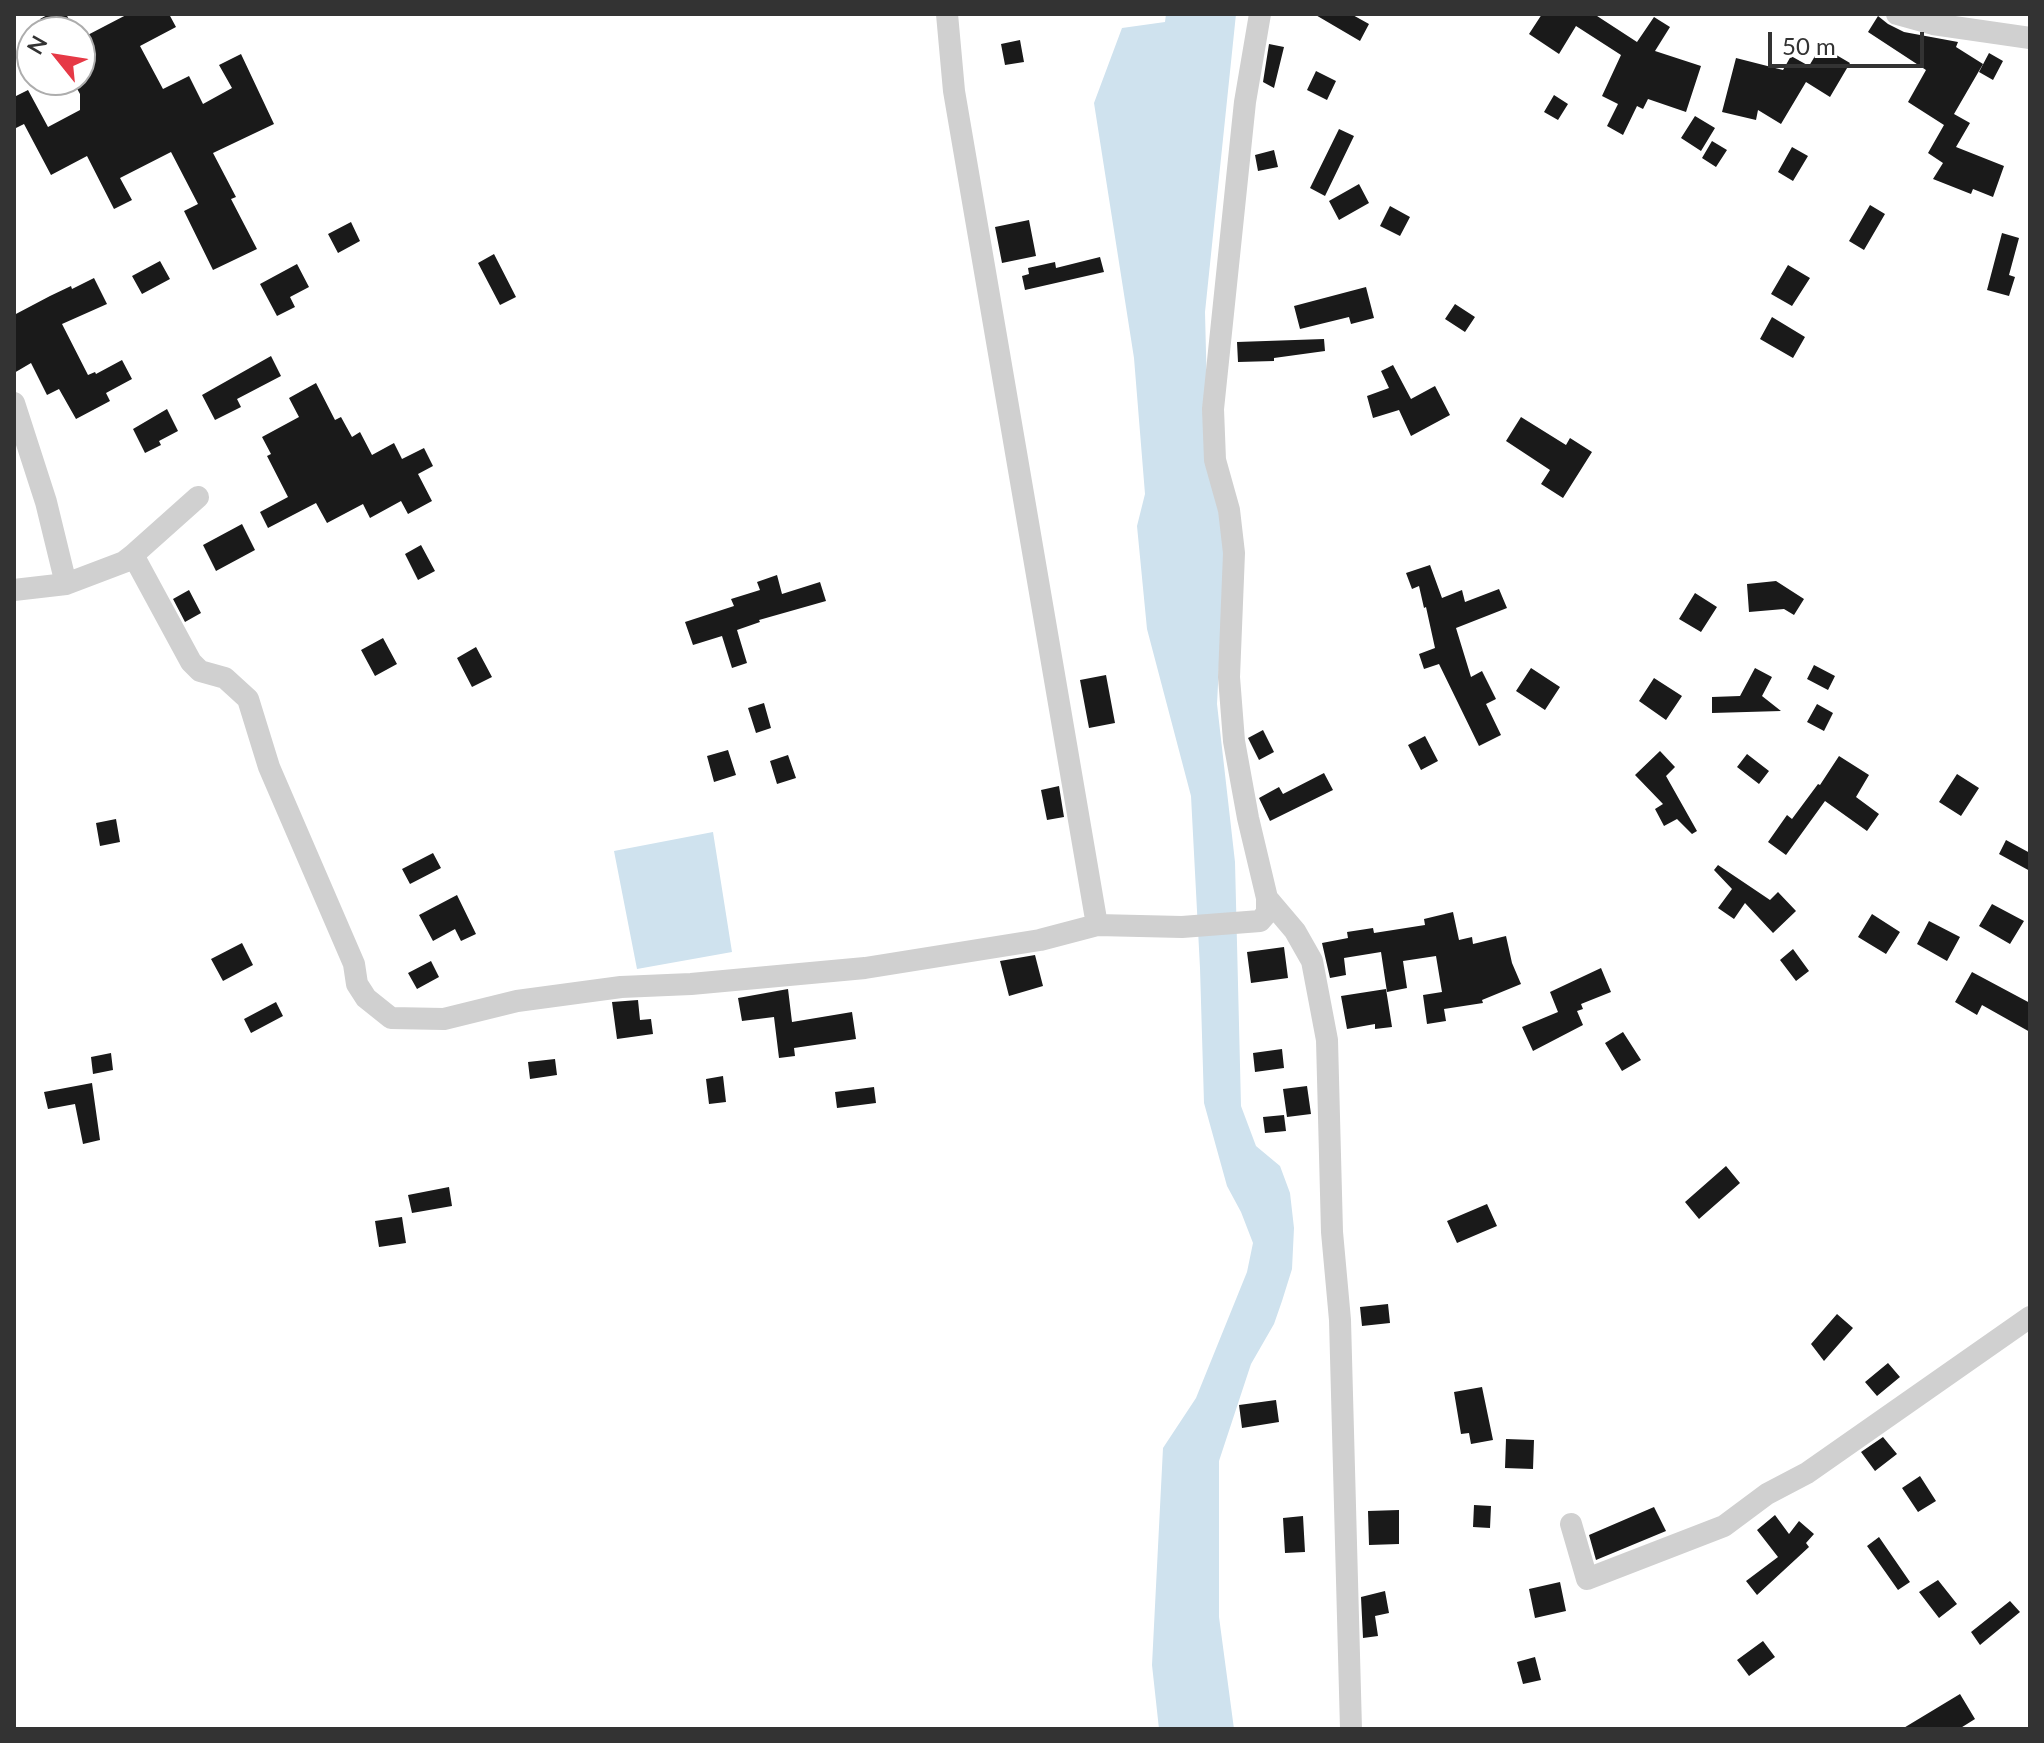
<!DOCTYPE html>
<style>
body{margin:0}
#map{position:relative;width:2044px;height:1743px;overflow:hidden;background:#fff;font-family:Lato,sans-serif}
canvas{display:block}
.frame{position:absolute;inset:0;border:16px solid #333;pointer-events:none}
.north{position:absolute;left:16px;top:16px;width:80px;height:80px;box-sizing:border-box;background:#fff;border:2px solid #adadad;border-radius:50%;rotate:300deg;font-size:22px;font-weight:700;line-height:32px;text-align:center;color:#333}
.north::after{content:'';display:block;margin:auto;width:28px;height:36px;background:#e63946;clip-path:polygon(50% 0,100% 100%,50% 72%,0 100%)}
.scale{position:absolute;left:1768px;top:32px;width:156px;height:36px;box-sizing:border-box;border:4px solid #333;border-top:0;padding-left:10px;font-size:24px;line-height:28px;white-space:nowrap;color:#333;-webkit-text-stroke:6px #fff;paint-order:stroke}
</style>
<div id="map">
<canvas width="2044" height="1743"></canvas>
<div class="frame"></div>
<div class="north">N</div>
<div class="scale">50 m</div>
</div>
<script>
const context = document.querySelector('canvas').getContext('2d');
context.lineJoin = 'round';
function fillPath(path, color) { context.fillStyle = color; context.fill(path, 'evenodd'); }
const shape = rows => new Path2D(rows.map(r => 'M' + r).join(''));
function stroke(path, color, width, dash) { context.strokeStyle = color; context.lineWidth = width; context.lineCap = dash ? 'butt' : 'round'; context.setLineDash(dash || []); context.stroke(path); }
const water = shape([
 [1166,14,1236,14,1205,312,1209,475,1217,497,1225,547,1217,704,1235,862,1241,1106,1256,1146,1280,1166,1290,1193,1294,1228,1292,1269,1282,1301,1274,1324,1251,1364,1219,1461,1219,1617,1234,1729,1159,1729,1152,1665,1163,1448,1196,1398,1247,1272,1253,1243,1241,1212,1227,1186,1204,1103,1200,968,1191,796,1147,629,1137,526,1145,494,1134,358,1094,103,1122,28,1165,22],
 [713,832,732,952,637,969,614,851]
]);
const building = shape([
 [49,14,66,14,76,32,46,32,40,19],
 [128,14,169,14,176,27,140,46,163,89,189,76,203,104,232,88,219,65,241,54,274,124,213,153,236,197,231,199,257,249,213,270,184,211,198,204,171,152,120,178,132,200,114,209,87,156,51,175,24,124,14,129,14,97,28,90,48,127,80,110,80,94,75,85,80,82,80,39],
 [1314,14,1351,14,1369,24,1360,41],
 [1542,14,1594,14,1637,42,1654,17,1670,27,1655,51,1701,66,1686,112,1648,99,1643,109,1637,106,1623,135,1607,126,1618,104,1602,96,1621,55,1576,26,1559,54,1529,34],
 [1878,16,1888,24,1904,32,1958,42,1956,47,1983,64,1954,114,1970,123,1956,147,2004,166,1993,197,1973,189,1971,194,1933,179,1943,163,1928,153,1944,125,1908,102,1926,70,1868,32],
 [1020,40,1024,62,1005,65,1001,44],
 [1269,44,1284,47,1274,88,1263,82],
 [1821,46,1850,63,1830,97,1806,82,1781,124,1758,110,1756,120,1722,112,1736,58,1783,70,1791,56,1809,66],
 [1989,53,2003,61,1993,80,1979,72],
 [1316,71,1336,81,1327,100,1307,90],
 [1554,95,1568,104,1558,120,1544,112],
 [1695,116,1715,128,1701,151,1681,138],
 [1339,129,1354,136,1325,196,1310,188],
 [1712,141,1727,150,1716,167,1702,158],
 [1792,147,1808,156,1793,181,1778,172],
 [1274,150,1278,167,1258,171,1255,155],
 [1359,184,1369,203,1339,220,1329,201],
 [1870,205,1885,214,1864,250,1849,241],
 [1390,206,1410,217,1400,236,1380,226],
 [1029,220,1036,256,1002,263,995,227],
 [351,222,360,241,338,253,328,234],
 [2002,233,2019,238,2009,275,2015,277,2009,296,1987,290],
 [494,254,516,297,500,305,478,263],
 [1100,257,1104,272,1025,290,1022,276,1029,274,1028,268,1055,262,1056,268],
 [160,261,170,279,142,294,132,276],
 [297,264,309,287,290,297,295,307,277,316,260,284],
 [1788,265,1810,278,1792,306,1771,294],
 [94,278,107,304,62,324,88,375,95,372,96,374,122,360,132,379,106,393,110,401,76,419,59,389,47,395,31,363,14,373,14,315,50,296,71,286,72,289],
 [1366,287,1374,318,1351,324,1349,317,1300,329,1294,306],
 [1455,304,1475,317,1465,332,1445,319],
 [1772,317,1805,337,1793,358,1760,339],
 [1324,339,1325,351,1274,358,1274,361,1238,362,1237,342],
 [271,356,281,376,237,399,241,407,215,420,202,395],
 [1393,365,1411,399,1435,386,1450,415,1411,436,1399,410,1373,418,1367,396,1389,388,1381,371],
 [316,383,335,420,341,417,352,437,360,432,372,455,394,443,402,459,424,448,433,466,418,474,432,501,408,514,401,501,370,518,363,504,327,523,316,503,268,528,260,512,288,497,267,456,271,454,262,437,299,417,289,398],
 [167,409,178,431,159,441,161,445,145,453,133,429],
 [1521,417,1566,445,1570,438,1592,452,1563,498,1541,484,1550,470,1506,441],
 [242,524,255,550,216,571,203,545],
 [421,545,435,571,418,580,405,554],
 [1430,565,1442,598,1462,590,1465,602,1499,589,1507,608,1456,628,1471,677,1482,671,1496,699,1486,704,1501,735,1479,746,1439,664,1424,669,1419,654,1435,648,1426,607,1424,608,1419,586,1412,589,1406,573],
 [777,575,782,594,820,582,826,601,759,620,760,622,737,630,747,663,732,668,722,636,693,645,685,622,734,606,731,599,760,590,757,582],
 [1776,581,1804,599,1794,615,1784,609,1749,612,1747,584],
 [189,590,201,613,185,622,173,599],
 [1695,593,1717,607,1701,632,1679,619],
 [383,638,397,664,375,676,361,650],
 [476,647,492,677,472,687,457,658],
 [1814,665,1835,676,1828,690,1807,679],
 [1531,668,1560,687,1545,710,1516,691],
 [1755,668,1772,677,1762,696,1781,711,1712,713,1712,697,1740,696],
 [1106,675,1115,723,1089,728,1080,680],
 [1654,678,1682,696,1666,720,1639,701],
 [764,703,771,728,756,733,748,708],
 [1817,704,1833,713,1824,731,1807,722],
 [1263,730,1274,752,1259,760,1248,738],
 [1425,736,1438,761,1421,770,1408,745],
 [728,750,736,775,714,782,707,756],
 [1660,751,1675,767,1666,776,1697,831,1692,834,1677,819,1664,826,1655,809,1663,804,1635,775],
 [1747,754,1769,771,1759,784,1737,767],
 [788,755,796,778,777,784,770,761],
 [1839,756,1869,775,1856,797,1879,814,1867,831,1825,801,1786,855,1768,842,1787,815,1792,819,1818,784,1820,785],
 [1324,773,1333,790,1270,821,1259,798,1279,787,1283,794],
 [1957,774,1979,788,1961,816,1939,802],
 [1059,786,1064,817,1047,820,1041,790],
 [116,819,120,842,100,846,96,823],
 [2006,840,2030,853,2030,871,1999,854],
 [433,853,441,868,410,884,402,869],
 [1718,865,1770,900,1778,892,1796,911,1773,933,1745,903,1734,919,1718,908,1732,889,1714,870],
 [457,895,476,934,461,941,455,929,433,941,419,915],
 [1992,904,2024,921,2010,944,1979,926],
 [1453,912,1459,940,1472,937,1473,944,1506,936,1512,963,1521,984,1482,1000,1483,1003,1444,1009,1446,1021,1427,1024,1423,995,1442,992,1436,956,1403,961,1407,988,1387,992,1381,952,1344,958,1346,975,1330,978,1322,943,1348,938,1347,932,1373,928,1374,933,1425,925,1424,919],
 [1872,914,1900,932,1886,954,1858,937],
 [1929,921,1960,937,1947,961,1917,944],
 [242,943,253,965,223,981,211,959],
 [1284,947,1288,978,1251,983,1247,952],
 [1793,949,1809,971,1796,981,1780,960],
 [1035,955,1043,986,1009,996,1000,961],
 [431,961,439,977,417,989,408,973],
 [1601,968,1611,992,1581,1004,1583,1009,1577,1011,1583,1025,1533,1051,1522,1027,1558,1012,1550,992],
 [1972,972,2030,1003,2030,1032,1982,1005,1977,1015,1955,1002],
 [788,989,792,1022,852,1012,856,1039,794,1048,795,1056,779,1058,774,1017,742,1021,738,998],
 [1386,989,1392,1027,1375,1029,1375,1024,1347,1029,1341,996],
 [638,1000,640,1020,651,1019,653,1034,617,1039,612,1002],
 [276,1002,283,1016,251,1033,244,1019],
 [1623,1032,1641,1060,1622,1071,1605,1043],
 [1282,1049,1284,1068,1255,1072,1253,1053],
 [111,1053,113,1070,93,1074,91,1057],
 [555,1059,557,1075,530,1079,528,1062],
 [723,1076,726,1102,709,1104,706,1079],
 [92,1083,100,1140,83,1144,75,1104,48,1109,44,1092],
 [1307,1086,1311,1114,1287,1117,1283,1089],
 [874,1087,876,1103,837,1108,835,1092],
 [1284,1115,1286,1131,1265,1133,1263,1117],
 [1726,1166,1740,1183,1699,1219,1685,1202],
 [449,1187,452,1206,412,1213,408,1195],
 [1487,1204,1497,1226,1457,1243,1447,1221],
 [402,1217,406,1243,379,1247,375,1221],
 [1388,1304,1390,1323,1362,1326,1360,1307],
 [1837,1314,1853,1328,1824,1361,1811,1344],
 [1888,1363,1900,1377,1877,1396,1865,1382],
 [1482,1387,1493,1440,1471,1444,1469,1433,1461,1434,1454,1392],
 [1276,1400,1279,1422,1242,1428,1239,1405],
 [1883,1437,1897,1454,1875,1471,1861,1452],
 [1506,1439,1534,1440,1533,1469,1505,1468],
 [1920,1476,1936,1501,1918,1512,1902,1488],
 [1474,1505,1491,1506,1490,1528,1473,1527],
 [1654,1507,1666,1531,1596,1560,1589,1535],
 [1399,1510,1399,1544,1369,1545,1368,1511],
 [1775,1515,1789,1534,1799,1521,1814,1534,1806,1543,1809,1547,1757,1595,1746,1581,1778,1557,1757,1530],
 [1303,1516,1305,1552,1285,1553,1283,1518],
 [1879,1537,1910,1582,1898,1590,1867,1546],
 [1938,1580,1957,1604,1939,1618,1919,1592],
 [1560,1582,1566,1611,1535,1618,1529,1589],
 [1385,1591,1389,1613,1375,1616,1378,1636,1363,1638,1361,1597],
 [2010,1601,2020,1612,1980,1645,1971,1632],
 [1763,1641,1775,1657,1749,1676,1737,1660],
 [1535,1657,1541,1680,1523,1684,1517,1662],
 [1960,1694,1975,1719,1959,1729,1902,1729]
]);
const street = shape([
 [947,14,954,91,1097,925],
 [1897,14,1933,24,2030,38],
 [14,403,46,502,66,584],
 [133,555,198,497],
 [14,590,66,584,124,562,133,555,191,662,200,671,225,678,248,699,269,767,354,964,357,984,366,998,391,1018,444,1019,517,1001,621,987,691,984,865,968,1040,940,1097,925,1182,927,1260,921,1267,913,1267,898,1248,818,1234,741,1229,677,1234,553,1229,510,1215,460,1213,409,1245,102,1260,14],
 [1267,898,1295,931,1312,961,1327,1040,1332,1232,1340,1320,1351,1729],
 [1571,1524,1587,1579,1724,1526,1767,1494,1807,1473,2030,1317]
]);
fillPath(water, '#cfe2ee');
fillPath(building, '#1a1a1a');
stroke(street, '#d0d0d0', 22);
</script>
